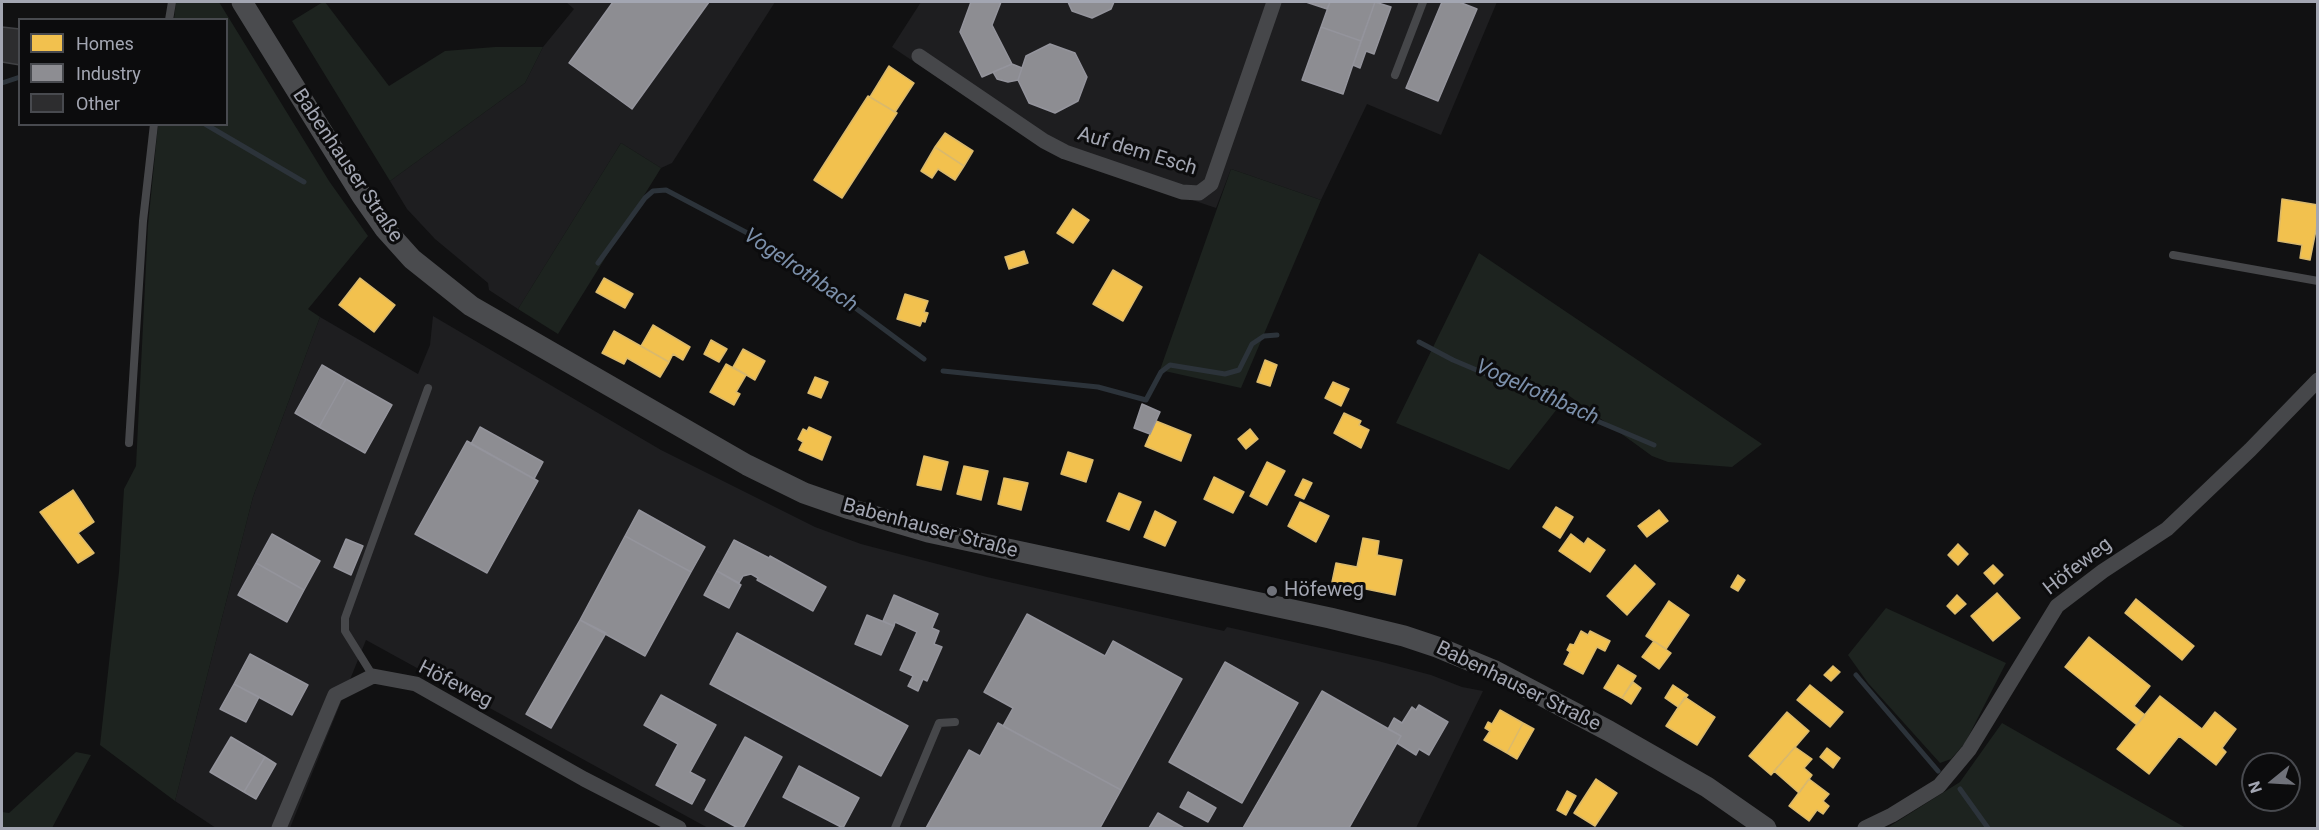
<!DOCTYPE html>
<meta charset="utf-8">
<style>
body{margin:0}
#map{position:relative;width:2319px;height:830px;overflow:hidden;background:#111112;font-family:Roboto,sans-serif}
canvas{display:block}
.frame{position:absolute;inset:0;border:3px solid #a3a6b2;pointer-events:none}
.legend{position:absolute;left:18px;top:18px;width:210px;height:108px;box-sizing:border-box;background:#0c0c0d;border:2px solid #484a4f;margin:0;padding:8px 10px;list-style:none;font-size:18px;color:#a3a6b2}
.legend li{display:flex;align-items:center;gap:12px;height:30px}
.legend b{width:30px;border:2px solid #484a4f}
.north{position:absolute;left:2241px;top:752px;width:60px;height:60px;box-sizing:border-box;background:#0c0c0d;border:2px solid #484a4f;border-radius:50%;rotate:252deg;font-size:16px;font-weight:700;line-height:24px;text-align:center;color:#a3a6b2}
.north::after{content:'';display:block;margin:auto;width:21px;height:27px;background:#70727a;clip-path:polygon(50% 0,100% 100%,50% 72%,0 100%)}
</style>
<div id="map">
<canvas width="2319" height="830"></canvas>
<div class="frame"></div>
<ul class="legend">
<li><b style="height:16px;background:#f2c14e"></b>Homes</li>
<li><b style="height:16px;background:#8d8d92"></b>Industry</li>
<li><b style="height:16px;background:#2d2d2f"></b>Other</li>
</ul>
<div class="north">N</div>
</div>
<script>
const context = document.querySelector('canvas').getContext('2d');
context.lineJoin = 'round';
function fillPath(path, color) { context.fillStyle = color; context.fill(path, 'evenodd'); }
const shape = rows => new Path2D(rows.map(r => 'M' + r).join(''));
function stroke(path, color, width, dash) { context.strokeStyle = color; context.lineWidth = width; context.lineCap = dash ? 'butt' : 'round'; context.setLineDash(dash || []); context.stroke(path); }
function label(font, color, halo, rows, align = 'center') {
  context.font = font + ' Roboto,sans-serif'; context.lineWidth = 6; context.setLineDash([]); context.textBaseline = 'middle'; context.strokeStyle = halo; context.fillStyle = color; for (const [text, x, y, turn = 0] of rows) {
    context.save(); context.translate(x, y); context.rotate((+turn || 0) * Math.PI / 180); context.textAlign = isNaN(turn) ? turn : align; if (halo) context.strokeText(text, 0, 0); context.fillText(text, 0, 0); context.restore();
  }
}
const built = shape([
 [566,2,775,2,672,163,661,168,621,143,518,309,489,290,488,283,435,239,407,209,390,181,525,83,543,47,574,9],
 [921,2,1497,2,1441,135,1367,104,1321,200,1231,169,1216,208,1047,151,892,47],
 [433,316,661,450,815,527,861,544,987,577,1224,631,1227,627,1378,661,1431,675,1462,687,1483,691,1416,828,708,828,366,640,290,828,216,828,175,801,253,497,320,317,418,374,430,345]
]);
const green = shape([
 [176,2,219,2,329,181,368,236,308,309,320,317,253,497,175,801,100,745,119,572,124,489,136,466,148,225,158,125,226,124,226,20,174,19],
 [323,2,325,2,389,86,445,51,495,47,543,47,525,83,390,181,292,21],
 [621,143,661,168,558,334,518,309],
 [1231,169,1321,200,1241,388,1160,370],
 [1479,253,1762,444,1732,467,1668,462,1652,456,1568,395,1509,470,1396,423],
 [1886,608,2006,663,1965,743,1951,759,1940,763,1868,683,1848,655],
 [2002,723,2186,828,1887,828,1960,782],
 [76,752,91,755,52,828,2,828,2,812,9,813]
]);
const homes = shape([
 [889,66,914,83,895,112,870,97,889,66],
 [868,96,897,113,842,198,814,180,868,96],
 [945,133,973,151,964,166,935,147,945,133],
 [935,147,964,166,955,180,938,169,932,178,921,171,935,147],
 [2282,199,2318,205,2318,220,2310,260,2300,258,2302,245,2278,241,2282,199],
 [1073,209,1089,220,1073,243,1057,233,1073,209],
 [1024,251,1028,263,1009,269,1005,257,1024,251],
 [1113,270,1142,287,1123,321,1093,304,1113,270],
 [360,278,395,305,374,332,339,305,360,278],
 [604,278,633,294,625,308,596,292,604,278],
 [905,294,928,301,924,312,928,313,925,322,922,321,920,326,897,319,905,294],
 [653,325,690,347,683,360,673,354,669,362,641,346,653,325],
 [614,331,669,362,660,377,627,358,624,364,602,353,614,331],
 [711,340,727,349,719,362,704,354,711,340],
 [743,349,765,361,755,380,733,367,743,349],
 [1265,360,1277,365,1270,386,1257,382,1265,360],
 [726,364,746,375,736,392,740,394,734,405,710,392,726,364],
 [815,377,828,382,821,398,808,393,815,377],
 [1333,382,1349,389,1341,406,1325,398,1333,382],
 [1344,413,1361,421,1359,425,1369,430,1361,448,1334,433,1344,413],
 [1156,421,1191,435,1181,461,1145,446,1156,421],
 [809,427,831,437,822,460,799,450,803,442,798,439,803,429,807,431,809,427],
 [1250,429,1258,439,1246,449,1238,439,1250,429],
 [1068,452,1093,460,1086,482,1061,474,1068,452],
 [924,456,948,462,941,490,917,485,924,456],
 [1267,462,1285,471,1267,505,1250,496,1267,462],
 [964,466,988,471,981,500,957,494,964,466],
 [1214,477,1244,492,1233,513,1204,499,1214,477],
 [1004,478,1028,483,1021,510,998,504,1004,478],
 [1303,479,1312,483,1304,499,1295,495,1303,479],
 [73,490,94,522,78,533,94,553,78,563,40,512,73,490],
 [1119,493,1141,502,1129,530,1107,521,1119,493],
 [1300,502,1329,516,1316,542,1288,526,1300,502],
 [1556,507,1573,517,1560,538,1543,527,1556,507],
 [1659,510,1668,521,1647,537,1638,526,1659,510],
 [1155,511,1176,522,1165,546,1144,537,1155,511],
 [1571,534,1584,544,1588,538,1605,550,1590,572,1559,551,1571,534],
 [1363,538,1379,541,1377,555,1402,560,1395,595,1332,582,1336,563,1357,567,1363,538],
 [1958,544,1968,554,1958,565,1948,555,1958,544],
 [1635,565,1655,584,1627,615,1607,596,1635,565],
 [1993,565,2003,575,1994,584,1984,573,1993,565],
 [1738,575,1745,580,1738,591,1731,587,1738,575],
 [1997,593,2020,618,1993,641,1971,616,1997,593],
 [1957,595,1966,604,1955,614,1947,606,1957,595],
 [2136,599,2194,646,2182,660,2125,613,2136,599],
 [1669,601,1689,615,1666,649,1646,636,1669,601],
 [1581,631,1588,635,1590,631,1610,641,1605,651,1597,647,1583,674,1564,664,1570,652,1567,650,1570,644,1574,645,1581,631],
 [2089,637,2150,686,2134,706,2145,715,2137,725,2065,667,2089,637],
 [1654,641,1671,653,1659,669,1642,657,1654,641],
 [1618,665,1636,676,1622,698,1604,688,1618,665],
 [1833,666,1840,672,1831,681,1824,675,1833,666],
 [1633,682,1641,688,1631,704,1622,698,1633,682],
 [1673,685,1688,695,1678,707,1665,698,1673,685],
 [1810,685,1843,712,1830,727,1797,700,1810,685],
 [2160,696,2202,729,2215,712,2236,729,2222,748,2226,752,2216,765,2179,736,2149,774,2117,749,2160,696],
 [1685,697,1715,717,1697,745,1666,726,1685,697],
 [1500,710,1523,723,1507,753,1484,740,1490,731,1485,728,1488,722,1492,724,1500,710],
 [1787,712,1809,731,1771,775,1749,756,1787,712],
 [1523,723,1534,729,1517,759,1507,753,1523,723],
 [1795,747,1812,759,1804,768,1812,775,1799,793,1774,771,1795,747],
 [1827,748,1840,758,1833,768,1820,757,1827,748],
 [1596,779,1617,793,1595,826,1574,813,1596,779],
 [1809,779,1829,794,1823,801,1829,806,1823,814,1817,810,1809,821,1789,806,1809,779],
 [1567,791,1576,796,1566,815,1557,810,1567,791]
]);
const industry = shape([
 [613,2,709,2,632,109,569,63,613,2],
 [971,2,1001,2,992,25,1012,64,982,77,960,32,971,2],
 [1068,2,1114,2,1111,9,1092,18,1072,11,1068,2],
 [1306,2,1330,2,1327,9,1306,2],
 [1330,2,1375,2,1361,41,1321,27,1330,2],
 [1375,2,1391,7,1374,54,1366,51,1360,68,1353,65,1375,2],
 [1442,2,1459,2,1477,9,1438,101,1406,88,1442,2],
 [1321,27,1361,41,1343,94,1302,80,1321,27],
 [1050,44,1075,53,1087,77,1078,101,1055,113,1029,103,1018,80,1026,56,1050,44],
 [1012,64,1022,68,1018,80,1008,82,997,79,993,72,1012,64],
 [322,365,346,379,319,427,295,413,322,365],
 [346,379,392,405,365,453,319,427,346,379],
 [1142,404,1160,412,1150,434,1134,428,1142,404],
 [480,427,543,462,534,479,471,444,480,427],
 [467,441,538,481,487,573,415,534,467,441],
 [639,510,705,547,691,572,625,536,639,510],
 [272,534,320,561,304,590,256,563,272,534],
 [625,536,691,572,645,656,580,620,625,536],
 [346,539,363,546,351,575,334,567,346,539],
 [734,540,769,558,770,556,826,587,813,611,757,580,758,578,751,574,743,576,739,583,717,571,734,540],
 [256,563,304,590,287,622,238,595,256,563],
 [717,571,741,585,729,608,704,595,717,571],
 [894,595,938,614,932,628,939,631,934,644,942,647,927,681,923,679,918,691,908,686,913,676,900,670,917,632,895,622,894,626,883,621,894,595],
 [1027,614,1105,656,1113,641,1182,679,1121,790,1003,726,1013,708,984,692,1027,614],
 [867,615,894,626,881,655,855,644,867,615],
 [580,620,606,633,551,728,526,714,580,620],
 [737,633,908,726,881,776,710,684,737,633],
 [250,654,308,685,292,715,234,684,250,654],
 [1225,662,1298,703,1242,803,1169,762,1225,662],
 [234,684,259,697,246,722,220,709,234,684],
 [1322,691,1401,736,1349,828,1243,828,1322,691],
 [661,695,716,725,690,772,705,780,692,804,656,785,678,744,644,725,661,695],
 [1419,705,1448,722,1429,755,1419,749,1416,755,1397,743,1401,736,1388,729,1394,718,1402,723,1412,707,1416,710,1419,705],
 [998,723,1121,790,1100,828,926,828,969,750,980,756,998,723],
 [231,737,265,757,244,792,210,772,231,737],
 [745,737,782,757,743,828,738,828,705,810,745,737],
 [265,757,276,764,256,799,244,792,265,757],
 [799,766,859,798,843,828,783,797,799,766],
 [1188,792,1216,808,1208,822,1180,807,1188,792],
 [1158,813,1184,828,1149,828,1158,813]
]);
const stream = shape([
 [2,83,20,77],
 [205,124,304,182],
 [598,263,645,198,653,191,666,190,772,246,924,359],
 [1419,342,1453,360,1654,445],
 [943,371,1098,387,1146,400,1161,372,1170,365,1225,374,1239,370,1252,344,1264,336,1277,335],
 [1856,675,1938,771],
 [1960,789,1988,828]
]);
const building = shape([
 [2,27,20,29,20,65,2,62,2,27]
]);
const lane = shape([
 [169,20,172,2],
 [1395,75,1423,2],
 [2173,255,2318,281],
 [129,443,143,221,154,124],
 [373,676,345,631,345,618,428,388],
 [895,828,939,723,955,722]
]);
const street = shape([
 [919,56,1044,141,1065,152,1182,192,1199,193,1211,184,1274,2],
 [279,828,335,695,373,676,416,684,584,779,679,828],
 [1865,828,1892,815,1939,786,1969,750,2057,606,2103,571,2167,529,2250,450,2318,380]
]);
const secondary = shape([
 [242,2,362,196,385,229,412,259,471,306,747,465,804,493,850,509,928,532,1330,618,1404,636,1437,647,1495,671,1609,731,1707,787,1766,828]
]);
const markers = [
 [1272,591,6,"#70727a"]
];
const streetNames = [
 ["Auf dem Esch",1137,152,17],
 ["Babenhauser Straße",347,166,56],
 ["Babenhauser Straße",930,529,15],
 ["Höfeweg",2078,567,-38],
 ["Höfeweg",455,685,27],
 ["Babenhauser Straße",1518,687,26]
];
const poiNames = [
 ["Höfeweg",1284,591]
];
const waterNames = [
 ["Vogelrothbach",800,271,34],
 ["Vogelrothbach",1537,393,24]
];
fillPath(built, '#1e1e20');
fillPath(green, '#1d231f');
fillPath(homes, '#f2c14e');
stroke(homes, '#dab96c', 1.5);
fillPath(industry, '#8d8d92');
stroke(industry, '#94949c', 1.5);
stroke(stream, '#2c333a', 5);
fillPath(building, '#2d2d2f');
stroke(building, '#414245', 1.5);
stroke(lane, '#46474a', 8);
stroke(street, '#46474a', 15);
stroke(secondary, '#4a4b4e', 21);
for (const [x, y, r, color] of markers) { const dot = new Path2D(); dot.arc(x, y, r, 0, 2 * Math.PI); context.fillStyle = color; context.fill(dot); stroke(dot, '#0c0c0d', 2); }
label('20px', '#a3a6b2', '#0c0c0d', streetNames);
label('20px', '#a3a6b2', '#0c0c0d', poiNames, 'left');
label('italic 21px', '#7c90ab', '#0c0c0d', waterNames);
</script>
